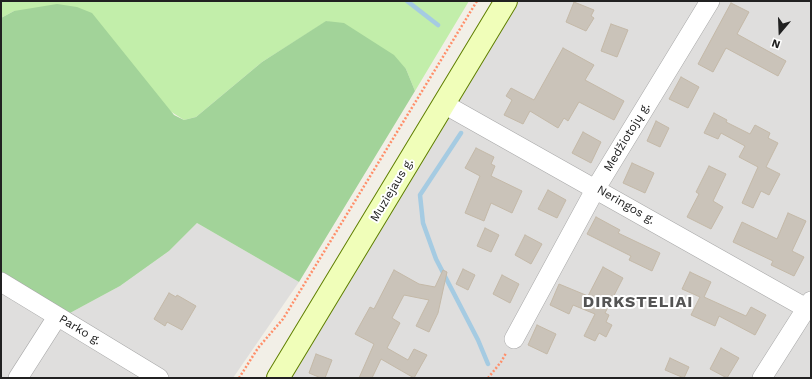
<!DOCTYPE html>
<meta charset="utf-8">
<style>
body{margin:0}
#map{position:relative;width:812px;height:379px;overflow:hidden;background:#f2efe7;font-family:"Work Sans",sans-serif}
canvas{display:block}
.frame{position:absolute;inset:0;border:2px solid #212121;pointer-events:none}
.north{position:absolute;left:760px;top:12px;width:40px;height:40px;-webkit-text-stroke:3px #fff;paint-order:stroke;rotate:199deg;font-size:11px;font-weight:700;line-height:16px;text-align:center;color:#212121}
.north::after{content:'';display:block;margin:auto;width:14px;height:18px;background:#212121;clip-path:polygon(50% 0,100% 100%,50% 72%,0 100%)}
</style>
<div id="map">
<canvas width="812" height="379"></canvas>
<div class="frame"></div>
<div class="north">N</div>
</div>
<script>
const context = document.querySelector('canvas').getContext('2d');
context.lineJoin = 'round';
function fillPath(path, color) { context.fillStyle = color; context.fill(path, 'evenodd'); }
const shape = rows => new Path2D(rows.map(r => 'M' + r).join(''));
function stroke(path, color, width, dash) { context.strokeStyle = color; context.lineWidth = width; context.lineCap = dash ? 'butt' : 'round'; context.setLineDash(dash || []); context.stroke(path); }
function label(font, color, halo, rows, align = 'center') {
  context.font = font + ' "Work Sans",sans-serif'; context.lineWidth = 4; context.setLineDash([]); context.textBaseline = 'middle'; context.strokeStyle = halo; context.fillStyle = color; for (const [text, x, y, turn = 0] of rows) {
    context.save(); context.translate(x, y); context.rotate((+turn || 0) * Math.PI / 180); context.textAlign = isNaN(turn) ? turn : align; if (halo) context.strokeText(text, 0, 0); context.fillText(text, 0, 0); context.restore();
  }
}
const residential = shape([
 [518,1,811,1,811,378,287,378],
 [197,223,299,282,233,378,1,378,1,272,70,313,120,286,169,251]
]);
const grass = shape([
 [1,1,469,1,415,91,406,69,327,21,262,62,196,117,184,120,14,11,1,18]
]);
const forest = shape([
 [57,4,77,7,92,13,174,115,184,120,196,117,262,62,326,21,344,23,394,55,406,69,415,91,299,282,197,223,169,251,120,286,70,313,1,272,1,18,14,11]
]);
const stream = shape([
 [407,1,438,25],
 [461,133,420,195,423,223,436,259,478,340,488,364]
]);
const building = shape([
 [574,2,594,10,591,16,594,18,586,31,566,22,574,2],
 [731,3,749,12,737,34,786,61,778,76,726,48,713,72,698,64,731,3],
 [611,24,628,30,617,57,601,51,611,24],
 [563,48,594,65,585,80,624,101,614,120,579,102,568,121,564,118,558,128,530,111,523,124,504,115,512,100,506,96,511,88,534,100,563,48],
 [681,77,699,87,688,108,669,99,681,77],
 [714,113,727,120,726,122,750,134,755,125,770,133,768,138,778,143,766,167,780,174,769,195,761,191,753,208,742,203,758,167,739,157,745,146,721,133,718,139,704,133,714,113],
 [656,121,669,128,660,147,647,141,656,121],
 [583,132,601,142,591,163,572,153,583,132],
 [476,148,494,157,491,164,495,166,491,176,522,191,512,213,491,203,484,221,465,213,480,176,465,168,476,148],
 [632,163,654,173,645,193,623,183,632,163],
 [709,166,726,174,713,201,723,207,711,229,687,217,699,194,696,192,709,166],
 [548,190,566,200,557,218,538,209,548,190],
 [788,213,806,221,792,251,804,257,794,276,771,265,773,261,733,242,742,222,777,239,788,213],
 [596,217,620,230,618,233,660,253,652,271,629,260,631,256,587,234,596,217],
 [485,228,499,235,491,252,477,246,485,228],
 [525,235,542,244,531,264,515,255,525,235],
 [603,267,623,278,605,313,609,315,606,322,612,325,606,337,599,333,595,341,584,336,595,314,573,305,569,314,550,305,559,284,588,296,603,267],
 [463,269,475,275,468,290,456,284,463,269],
 [394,270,419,284,435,287,443,270,447,272,438,313,429,332,416,326,429,300,404,295,392,318,400,323,387,348,408,360,414,349,427,355,414,378,381,359,372,378,359,378,374,344,355,334,370,307,374,309,394,270],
 [690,272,711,282,704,297,746,316,751,307,766,315,755,335,719,316,715,326,691,315,700,297,682,289,690,272],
 [502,275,519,284,510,303,493,294,502,275],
 [169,293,176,297,177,295,196,306,182,330,167,322,165,326,154,319,169,293],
 [537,325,556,334,547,354,528,345,537,325],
 [721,348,739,358,727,378,710,369,721,348],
 [316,354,332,360,325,378,321,378,309,373,316,354],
 [670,358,689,367,684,378,665,370,670,358]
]);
const path = shape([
 [239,378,258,348,283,319,477,1],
 [488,378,501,362,506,353]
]);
const minor = shape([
 [444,104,806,308],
 [1,282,159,378],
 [514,339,596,188,710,1],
 [18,378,57,317],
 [762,378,811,301]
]);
const secondary = shape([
 [278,378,506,1]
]);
const streetNames = [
 ["Medžiotojų g.",627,137,-59],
 ["Muziejaus g.",392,190,-59],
 ["Neringos g.",626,205,30],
 ["Parko g.",80,330,31]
];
const districtNames = [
 ["DIRKSTELIAI",638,302]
];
fillPath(residential, '#dfdedd');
fillPath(grass, '#c2eeaa');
fillPath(forest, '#a2d399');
stroke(stream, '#a5cbe2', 4.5);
fillPath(building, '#cac3b9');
stroke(building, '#c4b9a8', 1);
stroke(minor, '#a8a8a8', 20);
stroke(secondary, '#5f7f00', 24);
stroke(path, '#ff8f6a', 2.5, [2, 2]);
stroke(minor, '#fff', 19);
stroke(secondary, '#f0feb9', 22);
label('12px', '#212121', '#fff', streetNames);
context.letterSpacing = '1px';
label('bold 16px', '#545454', '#fff', districtNames);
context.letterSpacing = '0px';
</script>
